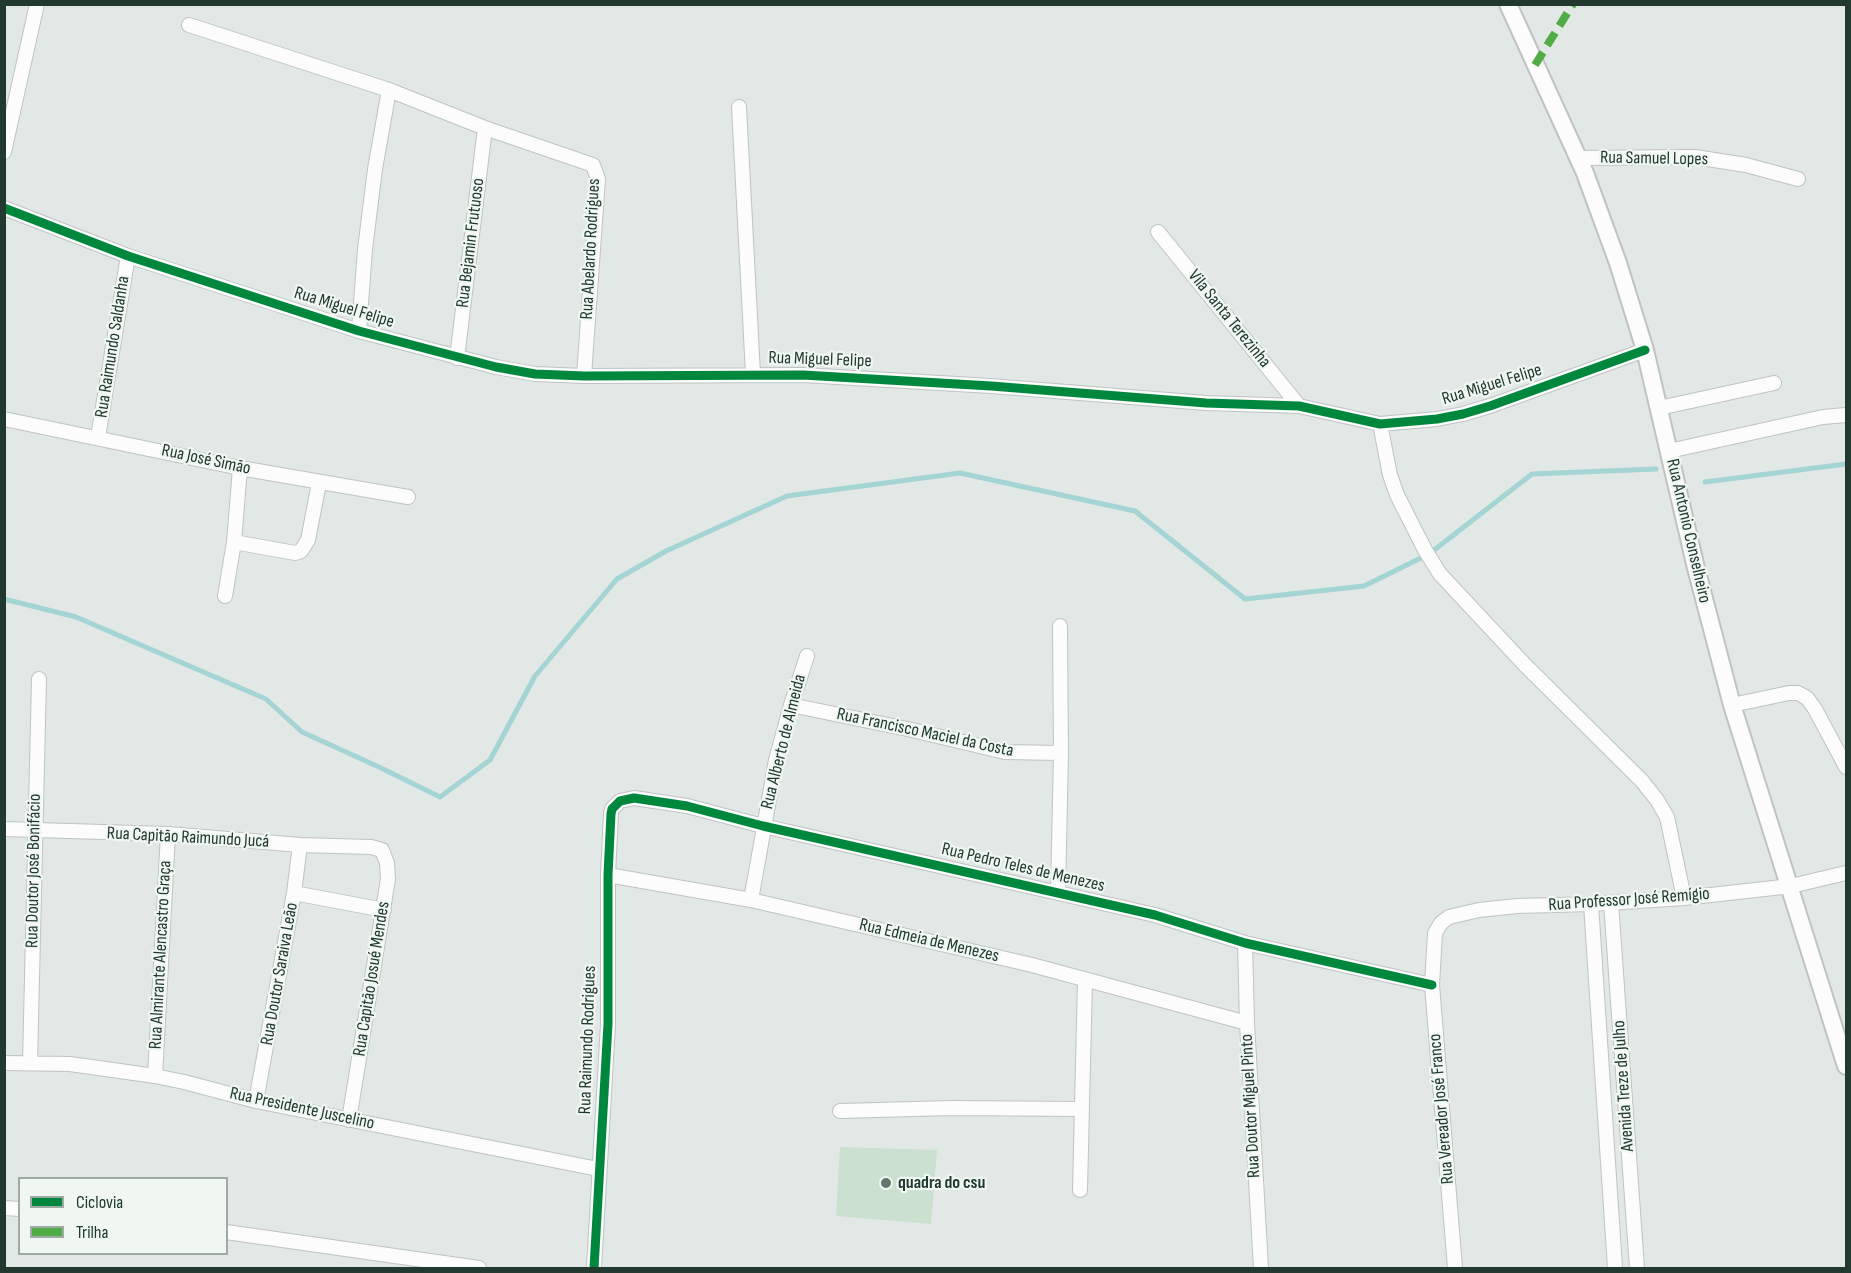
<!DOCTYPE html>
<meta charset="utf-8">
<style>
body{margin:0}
#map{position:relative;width:1851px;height:1273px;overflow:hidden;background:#e2e8e5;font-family:"Sofia Sans Condensed",sans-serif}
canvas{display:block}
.frame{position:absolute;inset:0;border:6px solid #21392f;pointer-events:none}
.legend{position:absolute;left:18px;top:1177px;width:210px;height:78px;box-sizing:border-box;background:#f0f7f2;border:2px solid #9daba4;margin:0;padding:8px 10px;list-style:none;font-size:18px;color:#21392f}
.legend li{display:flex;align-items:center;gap:12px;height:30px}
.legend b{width:30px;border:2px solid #9daba4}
</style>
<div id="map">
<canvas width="1851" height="1273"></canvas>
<div class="frame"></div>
<ul class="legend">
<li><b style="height:8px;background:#00873e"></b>Ciclovia</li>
<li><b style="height:8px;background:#52ac45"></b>Trilha</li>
</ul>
</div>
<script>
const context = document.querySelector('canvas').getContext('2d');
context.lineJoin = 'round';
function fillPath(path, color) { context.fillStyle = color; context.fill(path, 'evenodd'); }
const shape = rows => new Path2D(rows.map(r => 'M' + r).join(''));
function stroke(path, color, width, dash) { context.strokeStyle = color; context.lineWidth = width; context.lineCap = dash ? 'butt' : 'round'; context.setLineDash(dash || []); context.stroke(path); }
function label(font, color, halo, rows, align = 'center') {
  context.font = font + ' "Sofia Sans Condensed",sans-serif'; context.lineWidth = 4.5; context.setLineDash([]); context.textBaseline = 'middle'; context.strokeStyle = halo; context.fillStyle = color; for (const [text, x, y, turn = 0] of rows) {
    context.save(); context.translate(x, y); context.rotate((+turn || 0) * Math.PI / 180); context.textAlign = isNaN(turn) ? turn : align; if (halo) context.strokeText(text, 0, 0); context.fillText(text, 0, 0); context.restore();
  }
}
const green = shape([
 [840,1147,937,1150,931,1224,836,1216]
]);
const stream = shape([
 [1705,482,1846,464],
 [4,599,76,617,266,699,302,732,379,767,440,797,490,760,535,676,617,579,666,551,787,496,960,473,1135,511,1245,599,1364,586,1429,554,1532,474,1656,469]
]);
const minor = shape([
 [189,25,389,90,485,128,593,165,598,179,584,376],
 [739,107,753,374],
 [4,152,37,4],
 [1578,158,1695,157,1746,165,1798,179],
 [4,208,128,256,359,331,496,367,535,374,584,376,803,375,991,386,1206,403,1299,406,1380,424,1437,419,1463,414,1490,406,1645,350],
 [1158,232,1299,406],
 [359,331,365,249,375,169,389,90],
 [457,358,485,128],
 [1659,408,1774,383],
 [4,419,240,468,408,497],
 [1380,424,1390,475,1397,495,1425,550,1440,574,1525,665,1642,781,1657,800,1667,817,1684,898],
 [98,437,128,256],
 [1669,451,1823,417,1846,415],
 [234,542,295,553,301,551,308,540,319,483],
 [225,596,234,542,240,468],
 [791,705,912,730,1005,752,1061,753],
 [1732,705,1789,693,1798,693,1807,698,1815,709,1846,767],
 [4,829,168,834,300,845,371,847,382,850,387,863,388,879,349,1120],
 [608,875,751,900,1032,965,1247,1023],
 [294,893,384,910],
 [1058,893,1061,753,1060,626],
 [751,900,776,760,791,705,807,656],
 [1611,903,1637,1268],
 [1591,904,1615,1268],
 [1245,943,1247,1023,1261,1268],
 [4,1063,70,1064,155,1076,184,1082,256,1101,598,1169],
 [30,1063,39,679],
 [155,1076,168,834],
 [256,1101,294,893,300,845],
 [840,1111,952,1108,1081,1109],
 [1080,1190,1085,980],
 [4,1208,20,1209],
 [226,1232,479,1268],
 [594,1268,608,1024,608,875,611,814,612,809,620,801,634,798,687,806,763,826,1155,915,1245,943,1432,985],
 [1455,1268,1432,985,1435,933,1441,923,1449,917,1479,910,1517,906,1591,904,1684,898,1791,886,1846,873]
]);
const tertiary = shape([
 [1508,4,1585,173,1618,263,1645,350,1696,568,1732,705,1846,1066]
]);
const quiet = shape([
 [1535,65,1573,4]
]);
const cycleway = shape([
 [4,208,128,256,359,331,496,367,535,374,584,376,803,375,991,386,1206,403,1299,406,1380,424,1437,419,1463,414,1490,406,1645,350],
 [594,1268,608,1024,608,875,611,814,612,809,620,801,634,798,687,806,763,826,1155,915,1245,943,1432,985]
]);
const markers = [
 [886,1183,6,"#65766f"]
];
const streetNames = [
 ["Rua Samuel Lopes",1654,159,1],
 ["Rua Bejamin Frutuoso",471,243,-83],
 ["Rua Abelardo Rodrigues",591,249,-87],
 ["Rua Miguel Felipe",344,308,17],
 ["Vila Santa Terezinha",1229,319,51],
 ["Rua Raimundo Saldanha",113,347,-81],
 ["Rua Miguel Felipe",820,360,2],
 ["Rua Miguel Felipe",1492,385,-17],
 ["Rua José Simão",206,460,12],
 ["Rua Antonio Conselheiro",1688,531,77],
 ["Rua Francisco Maciel da Costa",925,733,12],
 ["Rua Alberto de Almeida",784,742,-76],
 ["Rua Capitão Raimundo Jucá",188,838,3],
 ["Rua Pedro Teles de Menezes",1023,868,13],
 ["Rua Doutor José Bonifácio",34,871,-89],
 ["Rua Professor José Remígio",1629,900,-4],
 ["Rua Edmeia de Menezes",929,941,13],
 ["Rua Almirante Alencastro Graça",161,955,-87],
 ["Rua Doutor Saraiva Leão",280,974,-80],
 ["Rua Capitão Josué Mendes",372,979,-81],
 ["Rua Raimundo Rodrigues",588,1040,-88],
 ["Avenida Treze de Julho",1624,1086,-94],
 ["Rua Doutor Miguel Pinto",1251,1106,-93],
 ["Rua Presidente Juscelino",302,1109,12],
 ["Rua Vereador José Franco",1442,1109,-95]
];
const poiNames = [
 ["quadra do csu",898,1183]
];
fillPath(green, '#cbe0cf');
stroke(stream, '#a4d4d4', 5);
stroke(minor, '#bfc4c2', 16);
stroke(tertiary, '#bfc4c2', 20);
stroke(minor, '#fbfcfb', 14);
stroke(tertiary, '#fbfcfb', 16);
stroke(quiet, '#52ac45', 8, [15, 8]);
stroke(cycleway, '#00873e', 9);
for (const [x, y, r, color] of markers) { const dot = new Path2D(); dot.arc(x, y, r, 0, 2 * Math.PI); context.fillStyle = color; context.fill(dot); stroke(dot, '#f0f7f2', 2); }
label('18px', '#21392f', '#f0f7f2', streetNames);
label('bold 18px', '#21392f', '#f0f7f2', poiNames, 'left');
</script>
